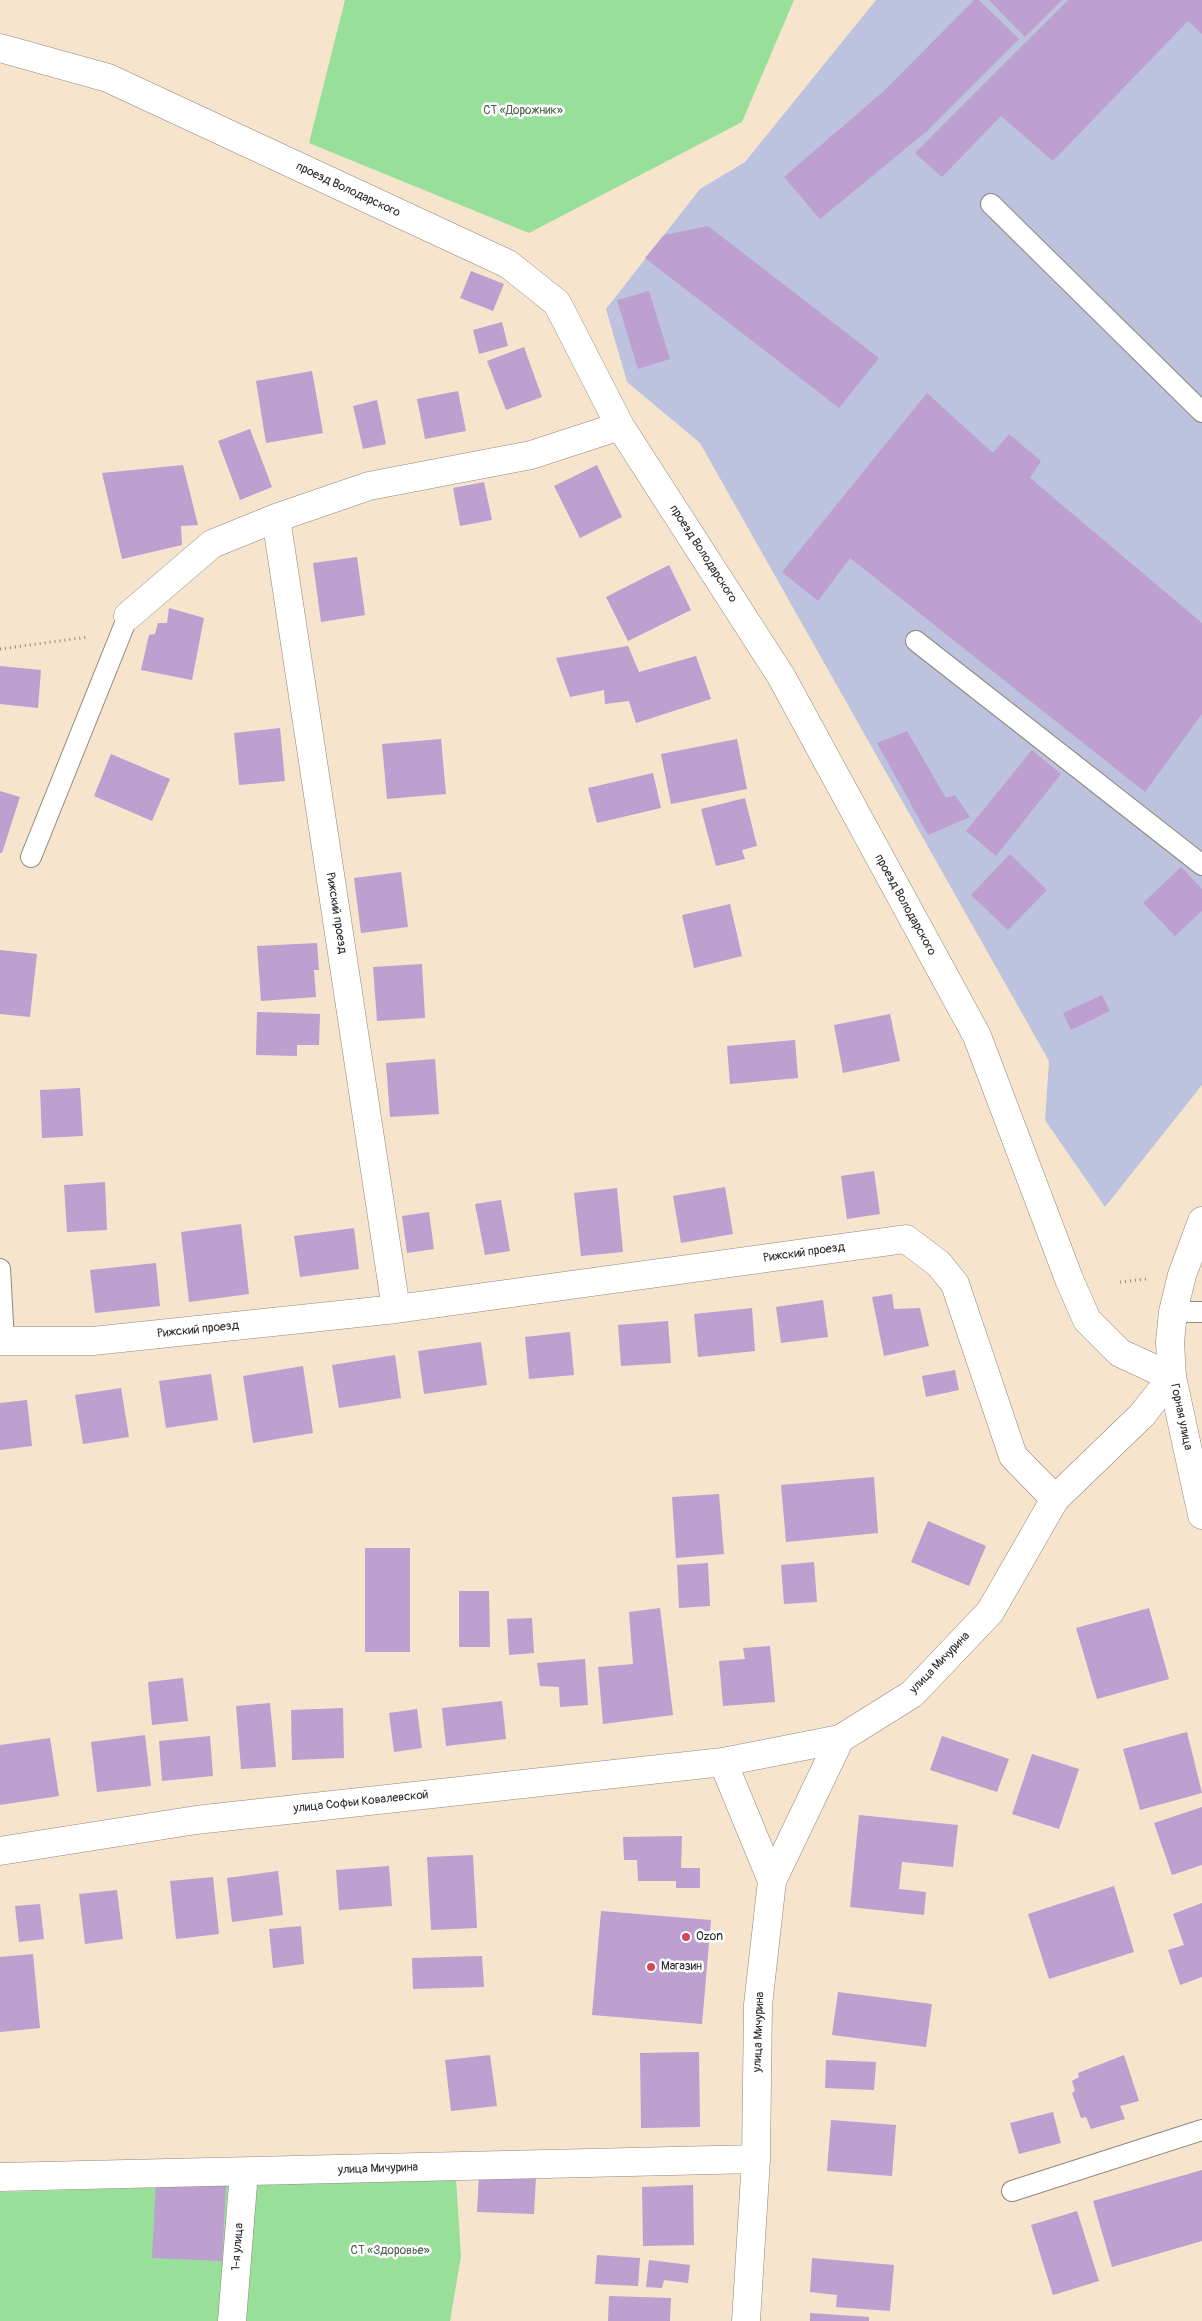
<!DOCTYPE html>
<meta charset="utf-8">
<style>
body{margin:0}
canvas{display:block;background:#f6e4cd}
</style>
<canvas width="1202" height="2321"></canvas>
<script>
const context = document.querySelector('canvas').getContext('2d');
context.lineJoin = 'round';
function fillPath(path, color) { context.fillStyle = color; context.fill(path, 'evenodd'); }
const shape = rows => new Path2D(rows.map(r => 'M' + r).join(''));
function stroke(path, color, width, dash) { context.strokeStyle = color; context.lineWidth = width; context.lineCap = dash ? 'butt' : 'round'; context.setLineDash(dash || []); context.stroke(path); }
function label(font, color, halo, rows, align = 'center') {
  context.font = font + ' Pangolin,sans-serif'; context.lineWidth = 5; context.setLineDash([]); context.textBaseline = 'middle'; context.strokeStyle = halo; context.fillStyle = color; for (const [text, x, y, turn = 0] of rows) {
    context.save(); context.translate(x, y); context.rotate((+turn || 0) * Math.PI / 180); context.textAlign = isNaN(turn) ? turn : align; if (halo) context.strokeText(text, 0, 0); context.fillText(text, 0, 0); context.restore();
  }
}
const industrial = shape([
 [876,0,1202,0,1202,1085,1105,1207,1045,1120,1049,1061,700,443,627,382,606,309,700,189,745,162]
]);
const green = shape([
 [345,0,794,0,742,122,529,233,309,143],
 [456,2179,461,2256,450,2321,0,2321,0,2192]
]);
const building = shape([
 [974,0,979,0,1019,39,927,131,820,219,784,177,885,90],
 [989,0,1062,0,1025,37],
 [1068,0,1202,0,1202,34,1188,21,1053,161,1001,116,942,177,915,153],
 [708,226,879,358,839,408,645,258,664,235],
 [471,271,504,284,493,311,460,298],
 [649,291,670,359,638,369,617,300],
 [502,322,508,346,479,354,473,330],
 [524,347,542,397,506,410,487,361],
 [312,371,323,433,266,443,256,381],
 [458,391,466,431,425,439,417,399],
 [927,393,993,453,1009,434,1041,461,1030,478,1202,623,1202,714,1145,792,850,558,818,601,782,572],
 [377,400,386,444,363,449,353,406],
 [250,429,272,487,240,500,218,441],
 [183,465,198,525,181,526,182,545,122,559,102,473],
 [597,465,622,517,580,538,554,486],
 [484,482,492,520,460,526,453,488],
 [357,557,365,615,321,622,313,563],
 [669,565,691,610,628,641,606,597],
 [169,608,204,618,192,680,141,670,149,635,155,634,158,623,167,623],
 [628,646,639,672,696,656,711,699,636,723,629,701,605,704,604,690,570,697,556,658],
 [0,666,41,670,38,708,0,704],
 [280,728,285,781,239,785,234,733],
 [907,731,946,798,955,795,970,817,928,835,877,743],
 [441,739,446,794,387,799,382,744],
 [737,739,747,789,671,804,661,754],
 [1032,750,1061,774,996,856,966,831],
 [111,754,170,779,152,821,94,796],
 [653,773,661,808,597,823,588,788],
 [0,791,20,797,2,853,0,853],
 [745,798,757,846,742,850,745,859,716,866,701,809],
 [1010,854,1047,890,1008,930,971,895],
 [1181,867,1202,889,1202,911,1175,936,1143,903],
 [401,872,408,927,361,933,354,878],
 [730,904,742,956,694,968,682,915],
 [317,943,319,970,314,970,316,997,261,1001,257,946],
 [0,950,37,954,30,1017,0,1014],
 [422,964,425,1018,377,1021,373,967],
 [1102,995,1110,1011,1071,1030,1063,1013],
 [257,1012,320,1014,319,1045,297,1045,297,1056,256,1055],
 [890,1014,900,1061,843,1073,834,1025],
 [795,1040,798,1078,730,1084,727,1046],
 [435,1059,439,1114,390,1117,386,1063],
 [80,1088,83,1136,42,1138,40,1090],
 [874,1171,880,1214,847,1219,841,1176],
 [105,1182,107,1230,67,1232,64,1185],
 [725,1187,733,1234,681,1243,673,1196],
 [617,1188,623,1252,581,1256,574,1193],
 [501,1200,510,1251,485,1255,475,1204],
 [429,1212,434,1249,407,1253,402,1216],
 [241,1224,249,1294,189,1302,181,1232],
 [354,1228,359,1269,300,1277,294,1236],
 [156,1263,160,1306,95,1313,90,1270],
 [892,1294,894,1309,920,1308,929,1346,884,1356,872,1297],
 [823,1300,828,1337,781,1343,776,1307],
 [752,1308,755,1351,698,1357,694,1314],
 [668,1321,671,1363,621,1366,618,1325],
 [570,1332,574,1375,529,1379,525,1337],
 [481,1342,487,1385,424,1394,418,1351],
 [395,1355,401,1398,339,1408,332,1365],
 [303,1366,313,1433,253,1443,243,1376],
 [955,1370,959,1390,926,1397,922,1376],
 [211,1374,218,1420,166,1428,159,1381],
 [121,1388,129,1437,83,1444,75,1395],
 [27,1400,32,1446,0,1450,0,1403],
 [874,1477,878,1533,786,1542,781,1485],
 [719,1494,724,1554,676,1558,672,1497],
 [928,1521,986,1546,969,1586,911,1562],
 [365,1548,410,1548,410,1652,365,1652],
 [814,1562,817,1602,784,1604,781,1565],
 [708,1563,710,1606,679,1608,677,1565],
 [459,1591,489,1591,490,1647,459,1647],
 [660,1608,673,1715,603,1724,598,1667,633,1664,629,1612],
 [1149,1608,1169,1679,1097,1699,1076,1628],
 [532,1618,534,1653,509,1655,507,1619],
 [770,1646,775,1702,723,1706,719,1661,745,1659,743,1648],
 [585,1659,588,1705,560,1707,559,1687,540,1686,537,1663],
 [183,1678,188,1721,152,1725,148,1682],
 [502,1701,506,1739,446,1746,442,1708],
 [270,1703,276,1767,241,1769,236,1706],
 [343,1708,344,1758,292,1760,291,1710],
 [417,1709,422,1748,394,1752,389,1713],
 [1187,1732,1202,1793,1140,1810,1123,1749],
 [145,1735,151,1786,97,1792,91,1742],
 [210,1736,213,1776,162,1781,159,1741],
 [942,1736,1009,1759,997,1792,930,1770],
 [50,1738,59,1796,0,1805,0,1745],
 [1032,1754,1079,1769,1059,1829,1012,1814],
 [1202,1807,1202,1865,1172,1875,1154,1823],
 [859,1815,958,1825,953,1867,902,1862,899,1889,926,1892,924,1915,850,1907],
 [682,1836,681,1868,700,1868,700,1888,676,1888,676,1881,638,1881,637,1860,624,1860,623,1837],
 [473,1855,477,1928,431,1930,427,1857],
 [389,1866,392,1906,339,1910,336,1870],
 [278,1871,283,1915,232,1922,227,1878],
 [213,1877,219,1934,176,1939,170,1881],
 [1114,1886,1134,1952,1049,1979,1028,1914],
 [117,1890,123,1939,85,1944,79,1894],
 [1202,1903,1202,1977,1180,1985,1168,1950,1184,1945,1173,1914],
 [40,1904,44,1939,19,1942,15,1906],
 [601,1911,711,1920,702,2024,592,2015],
 [301,1926,304,1964,273,1968,269,1929],
 [33,1954,40,2028,0,2032,0,1957],
 [482,1956,484,1987,413,1989,412,1958],
 [838,1992,932,2004,926,2047,832,2035],
 [699,2052,700,2127,641,2128,640,2053],
 [490,2055,497,2106,451,2111,445,2060],
 [1124,2055,1139,2101,1120,2106,1125,2119,1091,2129,1086,2117,1081,2118,1072,2093,1075,2091,1072,2081,1079,2077,1078,2073],
 [826,2060,876,2062,874,2090,825,2088],
 [1053,2112,1061,2143,1019,2154,1010,2123],
 [831,2120,896,2125,892,2176,827,2171],
 [1202,2170,1202,2241,1112,2267,1093,2201],
 [479,2173,536,2176,534,2214,477,2212],
 [156,2181,226,2185,222,2261,152,2258],
 [693,2185,694,2245,643,2246,642,2187],
 [1077,2211,1099,2281,1053,2295,1031,2225],
 [597,2255,640,2258,638,2286,595,2284],
 [812,2258,894,2265,890,2311,836,2307,837,2295,810,2292],
 [649,2260,690,2265,688,2283,664,2280,662,2288,646,2287],
 [609,2296,671,2298,670,2321,608,2321],
 [810,2313,869,2317,869,2321,810,2321]
]);
const path = shape([
 [0,649,88,637],
 [1120,1282,1147,1279]
]);
const service = shape([
 [991,204,1202,412],
 [916,641,1202,865],
 [31,857,128,616],
 [0,1269,4,1341],
 [1173,1312,1202,1312],
 [1012,2191,1202,2130]
]);
const minor = shape([
 [0,48,108,78,508,264,557,303,620,426],
 [276,518,396,1309],
 [128,616,212,544,276,518,369,486,531,455,620,426,781,676,977,1036,1069,1279,1087,1320,1120,1353,1172,1377,1142,1415,1055,1499,990,1612,912,1694,840,1739,772,1881,758,2005,756,2159,746,2321],
 [0,1341,93,1341,396,1309,906,1239,939,1264,955,1284,1013,1456,1055,1499],
 [723,1762,772,1881],
 [0,1851,196,1820,723,1762,840,1739],
 [0,2177,756,2159],
 [232,2321,244,2172]
]);
const tertiary = shape([
 [1202,1221,1182,1275,1173,1312,1170,1342,1172,1377,1202,1515]
]);
const markers = [
 [686,1937,5,"#d1495b"],
 [651,1967,5,"#d1495b"]
];
const parkNames = [
 ["СТ «Дорожник»",523,111],
 ["СТ «Здоровье»",390,2251]
];
const streetNames = [
 ["проезд Володарского",348,190,25],
 ["проезд Володарского",703,554,57],
 ["проезд Володарского",905,905,61],
 ["Рижский проезд",336,913,81],
 ["Рижский проезд",804,1253,-8],
 ["Рижский проезд",198,1330,-6],
 ["Горная улица",1181,1417,78],
 ["улица Мичурина",940,1663,-46],
 ["улица Софьи Ковалевской",361,1802,-6],
 ["улица Мичурина",759,2032,-88],
 ["улица Мичурина",378,2169,-2],
 ["1-я улица",238,2247,-86]
];
const poiNames = [
 ["Ozon",696,1937],
 ["Магазин",661,1967]
];
fillPath(industrial, '#bdc3de');
fillPath(green, '#98df99');
fillPath(building, '#bd9fd0');
stroke(service, '#90887c', 22);
stroke(minor, '#90887c', 29);
stroke(tertiary, '#90887c', 29);
stroke(path, '#90887c', 3, [1, 4]);
stroke(service, '#fff', 20);
stroke(minor, '#fff', 28);
stroke(tertiary, '#fff', 28);
for (const [x, y, r, color] of markers) { const dot = new Path2D(); dot.arc(x, y, r, 0, 2 * Math.PI); context.fillStyle = color; context.fill(dot); stroke(dot, '#fff', 2); }
label('12px', '#4c614c', '#fff', parkNames);
label('12px', '#2b2b2b', '#fff', streetNames);
label('12px', '#2b2b2b', '#fff', poiNames, 'left');
</script>
